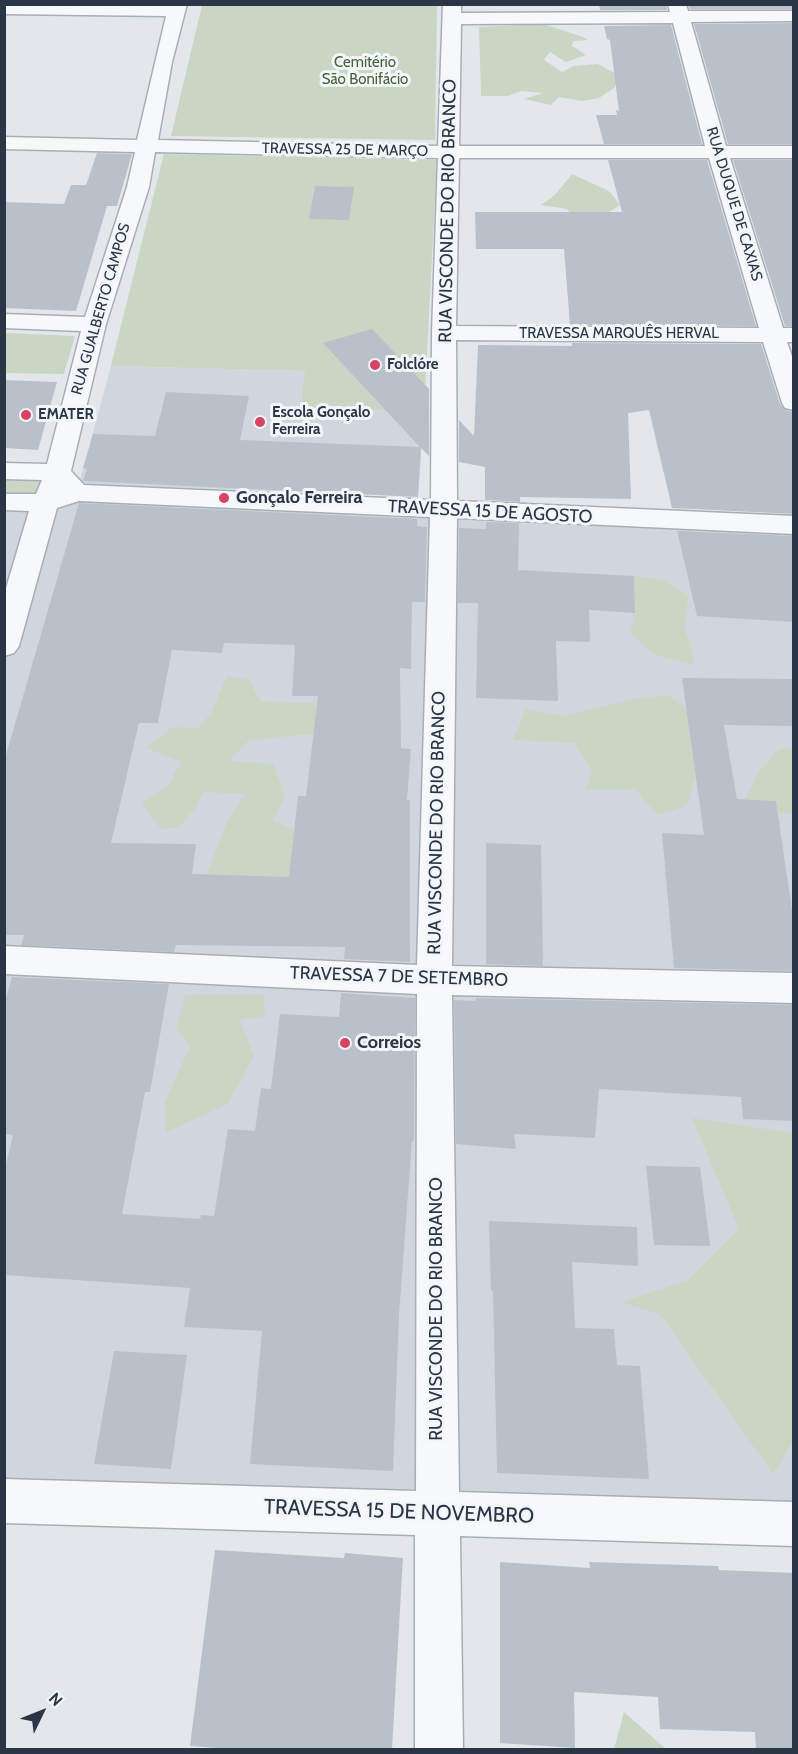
<!DOCTYPE html>
<meta charset="utf-8">
<style>
body{margin:0}
#map{position:relative;width:798px;height:1754px;overflow:hidden;background:#e3e7ec;font-family:Cabin,sans-serif}
canvas{display:block}
.frame{position:absolute;inset:0;border:6px solid #2a3545;pointer-events:none}
.north{position:absolute;left:12px;top:1682px;width:60px;height:60px;-webkit-text-stroke:4px #f3f6f9;paint-order:stroke;rotate:47deg;font-size:16px;font-weight:700;line-height:24px;text-align:center;color:#2a3545}
.north::after{content:'';display:block;margin:auto;width:21px;height:27px;background:#2a3545;clip-path:polygon(50% 0,100% 100%,50% 72%,0 100%)}
</style>
<div id="map">
<canvas width="798" height="1754"></canvas>
<div class="frame"></div>
<div class="north">N</div>
</div>
<script>
const context = document.querySelector('canvas').getContext('2d');
context.lineJoin = 'round';
function fillPath(path, color) { context.fillStyle = color; context.fill(path, 'evenodd'); }
const shape = rows => new Path2D(rows.map(r => 'M' + r).join(''));
function stroke(path, color, width, dash) { context.strokeStyle = color; context.lineWidth = width; context.lineCap = dash ? 'butt' : 'round'; context.setLineDash(dash || []); context.stroke(path); }
function label(font, color, halo, rows, align = 'center') {
  context.font = font + ' Cabin,sans-serif'; context.lineWidth = 6; context.setLineDash([]); context.textBaseline = 'middle'; context.strokeStyle = halo; context.fillStyle = color; for (const [text, x, y, turn = 0] of rows) {
    context.save(); context.translate(x, y); context.rotate((+turn || 0) * Math.PI / 180); context.textAlign = isNaN(turn) ? turn : align; if (halo) context.strokeText(text, 0, 0); context.fillText(text, 0, 0); context.restore();
  }
}
const built = shape([
 [111,366,305,371,300,408,424,411,418,496,79,484],
 [5,488,793,525,793,1524,5,1499]
]);
const green = shape([
 [202,5,437,5,435,140,171,136],
 [544,24,583,37,588,40,573,41,572,46,586,55,566,62,550,52,544,60,562,72,574,66,598,64,622,77,614,88,599,98,582,101,559,97,551,105,524,99,543,93,521,91,508,96,481,96,479,27],
 [164,154,437,160,424,411,300,408,305,371,111,366],
 [572,174,609,191,620,205,584,228,567,209,541,205,555,195],
 [5,333,75,336,64,374,5,373],
 [5,471,58,473,45,503,5,502],
 [634,576,663,580,688,595,685,629,691,647,694,665,653,654,630,633,635,613],
 [227,676,249,680,261,702,341,703,389,732,299,735,248,741,230,761,274,764,285,797,273,820,298,833,323,915,207,875,227,821,245,794,204,792,193,811,178,828,161,829,141,802,168,786,181,762,146,748,172,727,199,728,212,711],
 [668,695,702,721,689,732,696,776,687,806,657,815,635,789,586,789,592,772,575,743,513,740,526,709,563,716,634,699],
 [793,746,793,814,778,813,776,801,745,799,759,772,778,750],
 [185,995,264,995,265,1016,240,1020,254,1057,227,1104,166,1133,165,1102,190,1046,176,1028],
 [692,1118,793,1133,793,1442,773,1474,660,1314,620,1302,687,1281,739,1229],
 [624,1712,666,1749,614,1749]
]);
const building = shape([
 [599,4,666,4,667,10,600,10],
 [688,4,794,4,794,9,690,9],
 [794,23,794,144,728,144,694,24],
 [671,25,702,144,604,144,596,115,617,115,616,110,619,111,610,40,607,39,604,26],
 [97,153,132,154,117,206,107,206,76,311,4,308,4,202,64,204,71,185,86,185],
 [608,160,707,160,756,326,570,325,564,249,476,249,475,212,622,212],
 [733,160,794,160,793,326,785,326],
 [315,186,354,187,349,220,309,219],
 [372,329,429,389,429,456,421,448,418,497,83,481,87,469,83,468,93,434,155,436,166,392,249,396,240,440,420,447,323,343],
 [572,343,761,344,780,404,785,410,793,412,794,514,672,508,649,410,628,413,631,499,520,497,520,502,485,500,485,467,459,462,459,420,474,436,478,345,572,346],
 [4,380,57,382,38,450,4,448],
 [79,503,417,519,417,526,427,527,425,602,412,602,411,669,400,668,401,748,411,749,407,800,410,800,410,962,344,959,345,947,176,945,174,952,21,945,24,935,4,935,4,762],
 [224,643,295,645,292,696,318,696,306,796,298,796,289,877,192,874,196,844,111,843,139,723,158,723,172,650,222,653],
 [486,522,519,523,518,570,634,576,635,613,589,610,590,642,556,641,558,701,476,698,478,603,458,603,459,528,486,529],
 [677,531,794,536,794,622,697,616],
 [682,678,794,679,794,726,724,725,737,799,776,801,794,924,794,971,674,968,662,833,704,835],
 [486,843,541,845,543,966,486,964],
 [12,977,169,984,150,1092,145,1092,122,1214,200,1219,201,1215,214,1216,228,1129,255,1131,261,1088,271,1089,280,1014,339,1017,341,993,415,998,414,1141,412,1141,399,1315,393,1471,250,1464,262,1331,184,1327,190,1288,4,1275,4,1173,13,1135,4,1134,4,1005],
 [476,998,794,1005,794,1121,743,1119,741,1097,599,1089,595,1138,514,1134,516,1149,456,1144,454,1000,475,1001],
 [646,1166,700,1167,710,1246,654,1245],
 [489,1221,637,1227,638,1266,572,1262,575,1328,614,1329,617,1365,640,1366,649,1479,497,1473,493,1291,491,1291],
 [114,1351,187,1355,171,1469,94,1464],
 [215,1550,344,1558,345,1553,403,1558,392,1749,232,1749,190,1746],
 [500,1562,590,1568,589,1562,718,1566,719,1570,794,1573,794,1749,756,1749,755,1732,660,1729,658,1697,574,1692,575,1748,500,1743]
]);
const minor = shape([
 [4,4,187,4,172,62,158,140,438,146,443,4,461,4,461,13,670,12,668,4,686,4,688,11,794,11,794,21,691,22,726,146,794,146,794,158,730,158,783,328,794,328,794,342,787,342,794,362,794,410,785,408,782,403,763,342,456,340,457,501,794,516,794,534,457,518,452,966,794,973,794,1003,452,995,459,1492,794,1502,794,1546,460,1536,463,1750,415,1750,415,1535,4,1523,4,1479,416,1491,417,994,4,974,4,946,417,965,430,517,79,501,57,508,19,646,14,653,4,656,4,595,29,511,4,510,4,494,36,494,42,480,4,479,4,463,47,464,81,331,4,328,4,314,85,317,127,187,135,152,4,149,4,137,137,140,166,16,4,14,4,4],
 [673,23,705,146,459,146,461,24,673,23],
 [155,152,438,158,432,333,431,500,84,485,71,471,106,324,149,187,155,152],
 [459,158,709,158,759,328,456,326,459,158]
]);
const markers = [
 [375,365,6,"#d64363"],
 [26,415,6,"#d64363"],
 [260,422,6,"#d64363"],
 [224,498,6,"#d64363"],
 [345,1043,6,"#d64363"]
];
const farParknames = [
 ["Cemitério",365,63],
 ["São Bonifácio",365,80]
];
const farStreetnames = [
 ["TRAVESSA 25 DE MARÇO",345,150,1],
 ["RUA DUQUE DE CAXIAS",734,204,73],
 ["RUA GUALBERTO CAMPOS",101,309,-74],
 ["TRAVESSA MARQUÊS HERVAL",619,334]
];
const farPoinames = [
 ["Folclóre",387,365],
 ["Escola Gonçalo",272,413],
 ["Ferreira",272,430],
 ["EMATER",38,415]
];
const streetNames = [
 ["RUA VISCONDE DO RIO BRANCO",448,211,-89],
 ["TRAVESSA 15 DE AGOSTO",490,512,3],
 ["RUA VISCONDE DO RIO BRANCO",437,823,-89],
 ["TRAVESSA 7 DE SETEMBRO",399,977,2],
 ["RUA VISCONDE DO RIO BRANCO",437,1309,-90]
];
const poiNames = [
 ["Gonçalo Ferreira",236,498],
 ["Correios",357,1043]
];
const nearStreetnames = [
 ["TRAVESSA 15 DE NOVEMBRO",399,1512,2]
];
fillPath(built, '#d1d6de');
fillPath(green, '#c9d6c4');
fillPath(building, '#bac0ca');
stroke(minor, '#a8aeb7', 3);
fillPath(minor, '#f6f8fa');
for (const [x, y, r, color] of markers) { const dot = new Path2D(); dot.arc(x, y, r, 0, 2 * Math.PI); context.fillStyle = color; context.fill(dot); stroke(dot, '#f3f6f9', 2); }
label('15px', '#416236', '#f3f6f9', farParknames);
label('15px', '#2a3545', '#f3f6f9', farStreetnames);
label('bold 15px', '#2a3545', '#f3f6f9', farPoinames, 'left');
label('18px', '#2a3545', '#f3f6f9', streetNames);
label('bold 18px', '#2a3545', '#f3f6f9', poiNames, 'left');
label('21px', '#2a3545', '#f3f6f9', nearStreetnames);
</script>
